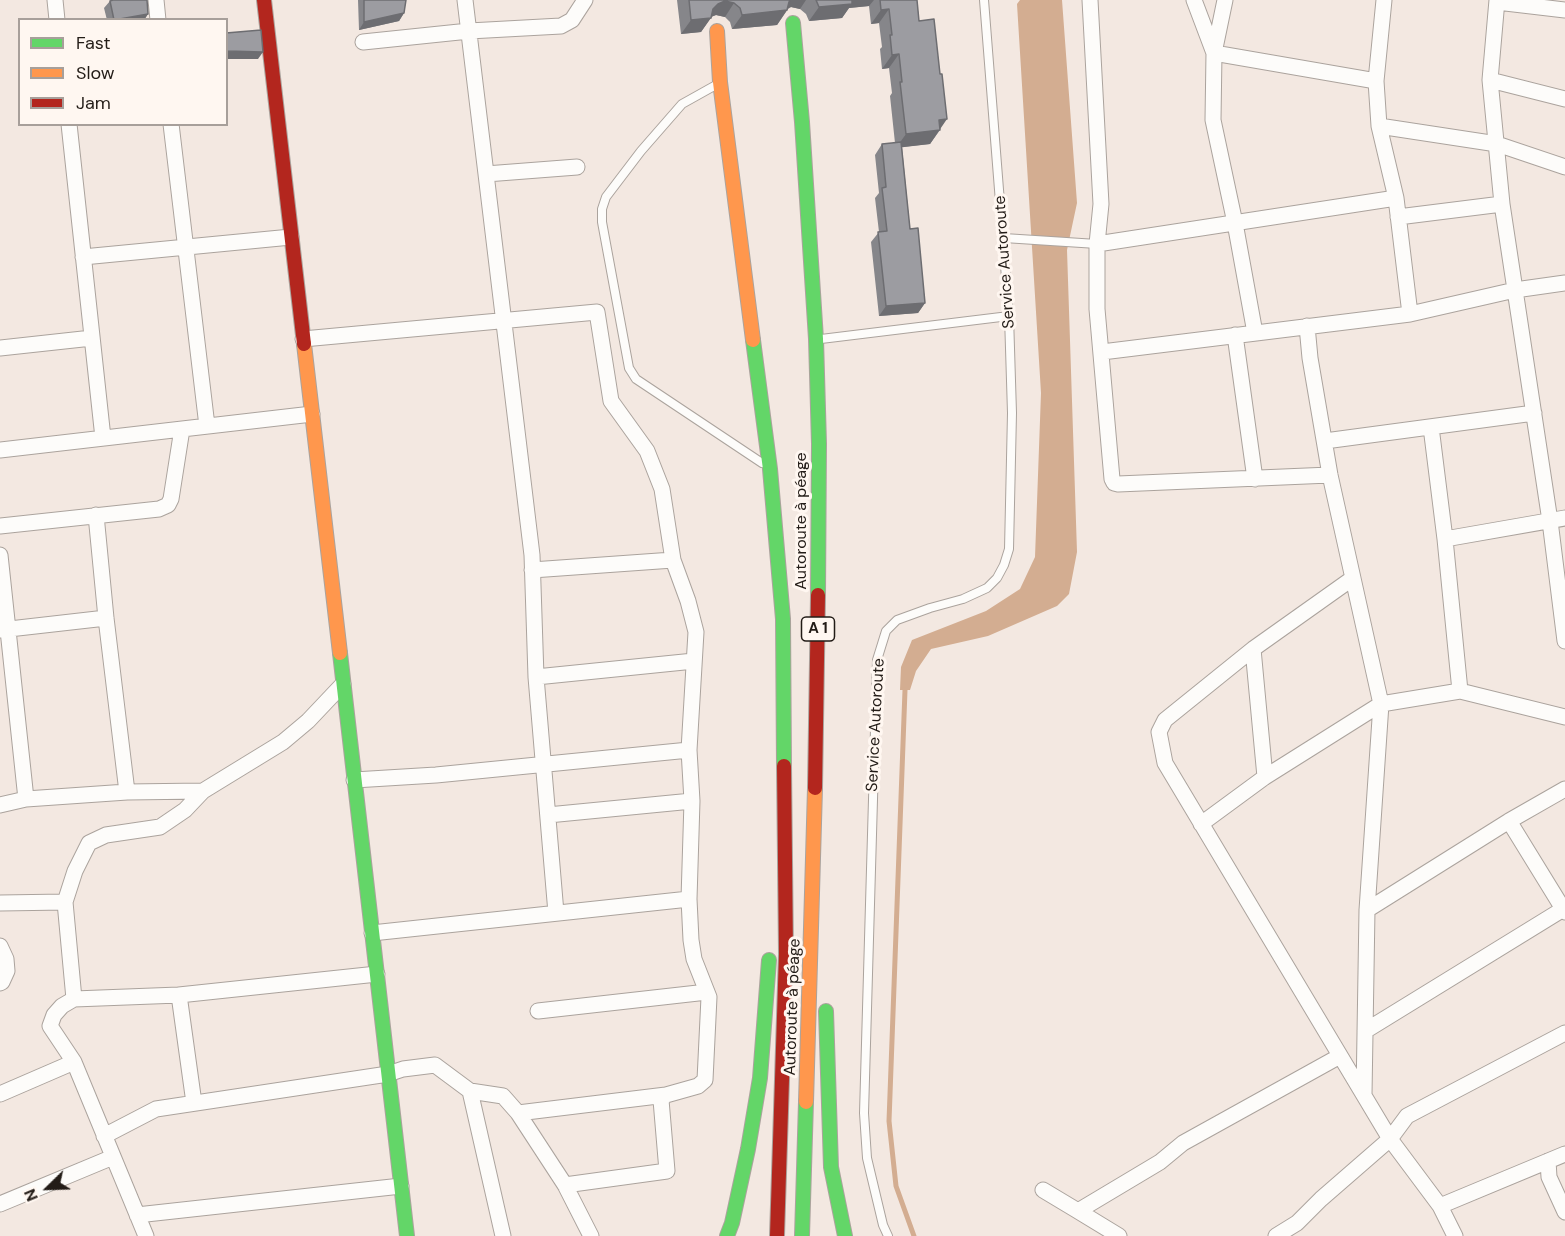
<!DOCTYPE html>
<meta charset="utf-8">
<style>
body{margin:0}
#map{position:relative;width:1565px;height:1236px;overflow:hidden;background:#f3e8e1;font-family:"DM Sans",sans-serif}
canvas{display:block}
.legend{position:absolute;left:18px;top:18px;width:210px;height:108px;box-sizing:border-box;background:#fff7f1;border:2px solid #a79f9a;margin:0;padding:8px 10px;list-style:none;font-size:18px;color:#231c17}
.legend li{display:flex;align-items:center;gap:12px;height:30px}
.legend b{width:30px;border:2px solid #a79f9a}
.north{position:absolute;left:18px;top:1158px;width:60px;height:60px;-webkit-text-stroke:4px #fff7f1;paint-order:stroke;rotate:247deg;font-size:16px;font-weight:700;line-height:24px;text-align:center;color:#231c17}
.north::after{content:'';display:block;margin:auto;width:21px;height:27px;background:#231c17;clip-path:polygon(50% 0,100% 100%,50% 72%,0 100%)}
</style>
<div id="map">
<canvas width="1565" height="1236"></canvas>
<ul class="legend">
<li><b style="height:8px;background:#63d668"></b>Fast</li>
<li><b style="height:8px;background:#ff974d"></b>Slow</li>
<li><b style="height:8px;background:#b3261e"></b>Jam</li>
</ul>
<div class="north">N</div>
</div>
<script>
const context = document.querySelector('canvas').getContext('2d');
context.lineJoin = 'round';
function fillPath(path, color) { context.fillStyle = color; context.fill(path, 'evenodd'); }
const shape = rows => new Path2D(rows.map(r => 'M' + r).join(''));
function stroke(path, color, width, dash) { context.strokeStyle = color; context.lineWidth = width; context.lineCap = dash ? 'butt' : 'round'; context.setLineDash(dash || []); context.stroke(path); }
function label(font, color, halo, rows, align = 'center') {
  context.font = font + ' "DM Sans",sans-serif'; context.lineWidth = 6; context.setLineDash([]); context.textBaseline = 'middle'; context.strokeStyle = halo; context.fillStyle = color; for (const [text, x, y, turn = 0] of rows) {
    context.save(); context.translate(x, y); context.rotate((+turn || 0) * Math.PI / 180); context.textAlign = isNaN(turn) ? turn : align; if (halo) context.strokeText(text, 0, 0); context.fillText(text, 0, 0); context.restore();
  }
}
const water = shape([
 [1020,0,1062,0,1077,203,1067,250,1077,552,1069,594,1057,606,988,636,931,649,916,671,910,690,900,690,901,667,912,640,986,611,1020,589,1035,557,1041,393,1017,4]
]);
const stream = shape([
 [905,690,889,1121,896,1186,914,1236]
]);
const lane = shape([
 [716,85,682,104,641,151,606,197,602,209,602,222,629,368,636,379,762,463],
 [1004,238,1097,244],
 [821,339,1009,316],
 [888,1236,883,1225,867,1158,864,1113,877,660,886,631,897,620,930,608,963,599,987,588,997,578,1004,565,1009,549,1012,413,1009,316,984,0]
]);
const street = shape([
 [55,0,57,20],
 [156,0,158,20],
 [465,0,532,555,536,677,556,913],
 [1090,0,1101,204,1097,244,1097,309,1112,479,1114,483,1118,484,1330,475],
 [1194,0,1214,53,1213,120,1235,223,1255,333],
 [1225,0,1214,53,1376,81],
 [1384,0,1376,81,1379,126,1396,198,1410,314],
 [1497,0,1490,80,1502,204,1550,521,1565,641],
 [1497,2,1565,10],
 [363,42,469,31,561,26,572,20,585,0],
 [1490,80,1565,99],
 [69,124,103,438],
 [171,124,207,426],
 [1379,126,1497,144,1565,167],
 [486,174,577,167],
 [1398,217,1502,204],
 [1097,244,1396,198],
 [83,257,291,237],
 [1307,326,1310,358,1330,475,1381,704,1367,910,1364,1095],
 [1235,335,1255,479],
 [303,339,597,312,611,401,647,451,662,489,673,560,688,601,696,632,689,750,692,801,689,899,691,940,694,959,709,997,705,1080,698,1086,666,1095,661,1100,667,1171,565,1185],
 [0,348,92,338],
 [1102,352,1410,314,1515,290,1565,283],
 [1431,427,1445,539,1460,691],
 [1325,441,1534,413],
 [0,450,312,414],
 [96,515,106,618,127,792],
 [0,526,159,509,168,505,171,499,182,429],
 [1445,539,1565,518],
 [0,555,26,799],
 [532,570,673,560],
 [1353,578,1253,649,1165,720,1159,732,1165,763,1390,1139,1440,1206,1565,1154],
 [0,630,106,618],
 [1253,649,1265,777],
 [536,677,694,661],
 [354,780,436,775,689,750],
 [0,805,26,799,127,792,203,791],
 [548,815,692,801],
 [1509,821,1565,912],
 [1201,824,1265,777,1381,704,1460,691,1565,717],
 [0,903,65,902],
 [1367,910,1509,821,1565,789],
 [372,933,689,899],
 [0,946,6,959,7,971,2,982,0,983],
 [179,995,194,1103],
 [74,999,65,902,75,871,89,843,106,835,160,827,185,810,203,791,283,742,308,721,343,684],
 [538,1011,707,992],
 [1365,1031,1565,908],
 [470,1091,503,1096,518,1113,565,1185,591,1236],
 [0,1094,74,1062],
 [518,1113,666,1095],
 [104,1136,156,1109,388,1074,403,1069,435,1065,470,1091,503,1236],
 [1548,1161,1549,1177,1565,1212],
 [1043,1190,1078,1211],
 [0,1204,113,1157],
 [1440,1206,1455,1236],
 [137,1215,401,1186],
 [146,1236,74,1062,50,1026,54,1015,62,1006,74,999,179,995,377,974],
 [1119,1236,1078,1211,1160,1162,1183,1143,1340,1056],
 [1276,1236,1297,1223,1321,1199,1390,1139,1407,1116,1565,1033]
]);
const fast = shape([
 [793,23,802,122,816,339,819,444,818,595],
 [753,340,770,469,783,619,784,766],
 [340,653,407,1236],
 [826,1011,831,1167,845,1236],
 [727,1236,732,1223,748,1149,760,1078,769,960],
 [802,1236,806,1102]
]);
const slow = shape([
 [717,31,720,82,753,340],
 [304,344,340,653],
 [806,1102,815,788]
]);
const jam = shape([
 [264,0,304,344],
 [815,788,818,595],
 [777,1236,786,954,784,766]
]);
const wall = shape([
 [358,0,406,0,404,13,399,21,359,30],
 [677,0,917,0,919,21,940,130,930,144,902,147,910,229,925,303,918,313,879,316,871,242,879,232,875,198,879,193,875,155,882,144,895,143,890,96,892,93,889,68,882,69,880,49,882,47,879,23,871,24,869,6,849,8,842,18,809,21,806,14,800,9,791,7,788,9,777,25,732,29,730,22,725,17,716,15,711,17,701,32,681,34],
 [110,1,148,14,144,20,107,20,104,8]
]);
const shadedWall = shape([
 [790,0,806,0,800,9,791,7,784,10,787,10,777,25,732,29,742,15],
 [848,0,874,0,869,6,849,8,842,18,809,21,819,7],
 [725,1,734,3,725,17,716,15,708,18,711,18,701,32,681,34,691,20,713,9,718,4],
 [889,9,879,23,871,24,881,10],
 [404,13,399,21,359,30,364,22],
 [148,14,144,20,116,20],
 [227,51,263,52,258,59,226,59],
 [899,54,889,68,882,69,892,55],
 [947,119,930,144,896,148,906,134,939,120],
 [925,303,918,313,879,316,886,306]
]);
const building = shape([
 [113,0,147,0,148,14,114,20,110,1,113,0],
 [364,0,406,0,404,13,364,22,364,0],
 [689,0,790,0,789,2,787,10,742,15,740,8,734,3,725,1,718,4,713,9,711,18,691,20,689,0],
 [816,0,852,0,852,4,819,7,816,0],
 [880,0,917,0,919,21,934,19,940,74,942,74,947,119,939,120,940,130,906,134,900,82,902,82,899,54,892,55,890,35,892,35,889,9,881,10,880,0],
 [261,30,263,52,227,51,226,33,261,30],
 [901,142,910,229,918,228,925,303,886,306,878,232,887,231,882,188,886,187,882,144,901,142]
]);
const shields = [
 [818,629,33]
];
const shieldNames = [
 ["A 1",818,629]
];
const streetNames = [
 ["Service Autoroute",1005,262,-94],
 ["Autoroute à péage",802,521,-90],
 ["Service Autoroute",876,725,-87],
 ["Autoroute à péage",793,1007,-88]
];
fillPath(water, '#d3ad91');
stroke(stream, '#d3ad91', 5);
stroke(lane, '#aba39d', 10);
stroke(street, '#aba39d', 17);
stroke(fast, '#aba39d', 16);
stroke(slow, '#aba39d', 16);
stroke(jam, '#aba39d', 16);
stroke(lane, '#fdfcfa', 8);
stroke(street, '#fdfcfa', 15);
stroke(fast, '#63d668', 14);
stroke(slow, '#ff974d', 14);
stroke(jam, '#b3261e', 14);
fillPath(wall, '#86868a');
fillPath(shadedWall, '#6d6d71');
fillPath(building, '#9c9ca1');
stroke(building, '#6d6d71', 1.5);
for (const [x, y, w] of shields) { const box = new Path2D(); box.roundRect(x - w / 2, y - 12, w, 24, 4.5); context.fillStyle = '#fff7f1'; context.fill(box); stroke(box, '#231c17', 1.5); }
label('bold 15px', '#231c17', null, shieldNames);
label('16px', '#231c17', '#fff7f1', streetNames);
</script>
